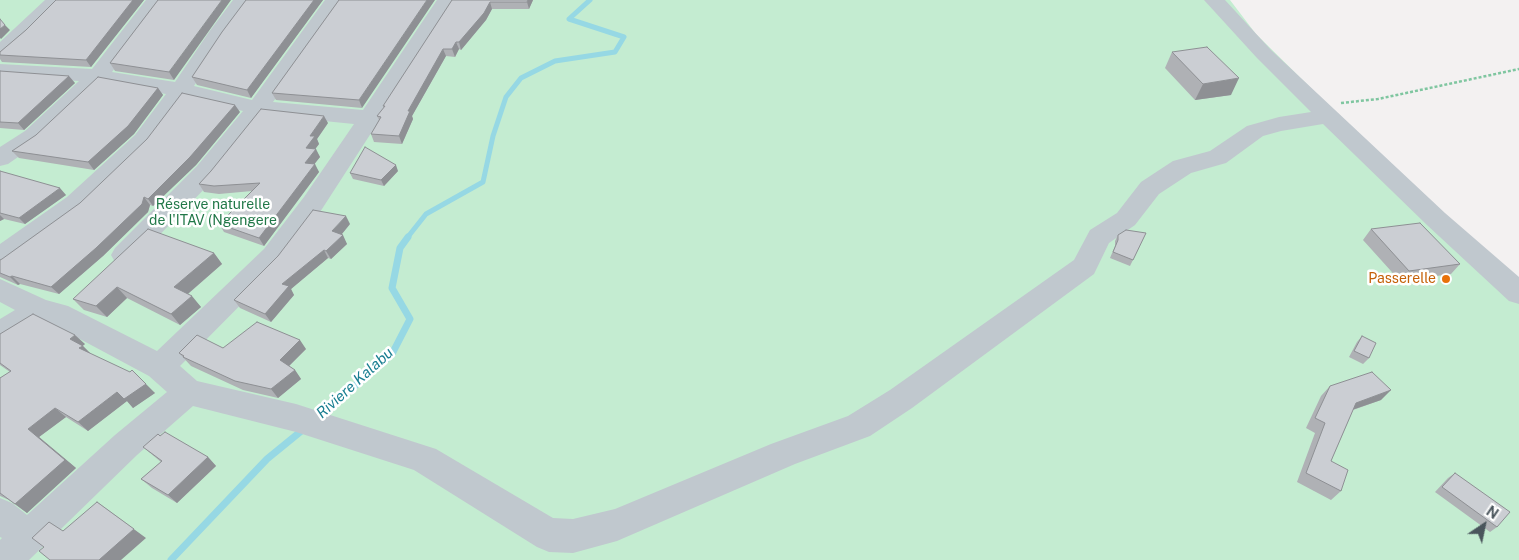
<!DOCTYPE html>
<meta charset="utf-8">
<style>
body{margin:0}
#map{position:relative;width:1519px;height:560px;overflow:hidden;background:#f3f1f1;font-family:"Public Sans",sans-serif}
canvas{display:block}
.north{position:absolute;left:1459px;top:500px;width:50px;height:50px;-webkit-text-stroke:4px #fff;paint-order:stroke;rotate:34deg;font-size:14px;font-weight:700;line-height:20px;text-align:center;color:#4a555c}
.north::after{content:'';display:block;margin:auto;width:18px;height:22px;background:#4a555c;clip-path:polygon(50% 0,100% 100%,50% 72%,0 100%)}
</style>
<div id="map">
<canvas width="1519" height="560"></canvas>
<div class="north">N</div>
</div>
<script>
const context = document.querySelector('canvas').getContext('2d');
context.lineJoin = 'round';
function fillPath(path, color) { context.fillStyle = color; context.fill(path, 'evenodd'); }
const shape = rows => new Path2D(rows.map(r => 'M' + r).join(''));
function stroke(path, color, width, dash) { context.strokeStyle = color; context.lineWidth = width; context.lineCap = dash ? 'butt' : 'round'; context.setLineDash(dash || []); context.stroke(path); }
function label(font, color, halo, rows, align = 'center') {
  context.font = font + ' "Public Sans",sans-serif'; context.lineWidth = 5; context.setLineDash([]); context.textBaseline = 'middle'; context.strokeStyle = halo; context.fillStyle = color; for (const [text, x, y, turn = 0] of rows) {
    context.save(); context.translate(x, y); context.rotate((+turn || 0) * Math.PI / 180); context.textAlign = isNaN(turn) ? turn : align; if (halo) context.strokeText(text, 0, 0); context.fillText(text, 0, 0); context.restore();
  }
}
const green = shape([
 [0,0,1230,0,1256,34,1389,165,1519,280,1519,560,0,560]
]);
const streamFar1 = shape([
 [407,238,426,214,483,182,493,136,506,97,521,78,555,61,615,52,624,37,569,19,590,0]
]);
const stream = shape([
 [317,418,392,354,410,319,392,288,400,248,408,237],
 [171,560,267,459,305,428]
]);
const path = shape([
 [1341,103,1378,99,1519,69]
]);
const minor = shape([
 [45,0,66,0,7,57,0,59,0,42,45,0],
 [146,0,166,0,112,72,175,82,209,32,233,0,253,0,225,38,194,86,252,100,325,0,345,0,273,102,363,110,437,0,457,0,322,209,282,263,180,366,197,381,296,404,436,449,553,518,573,519,615,509,771,444,848,416,890,390,1074,260,1090,230,1117,213,1141,182,1173,161,1210,151,1247,126,1279,117,1311,112,1257,58,1204,0,1225,0,1271,50,1445,213,1519,277,1519,304,1509,301,1427,225,1323,124,1281,131,1263,136,1226,163,1191,173,1159,194,1135,225,1109,243,1094,274,912,408,870,436,795,464,617,541,573,553,549,552,537,547,414,470,296,432,193,406,137,455,29,560,0,560,0,540,2,538,0,537,0,498,12,503,27,515,115,435,167,392,149,376,50,323,43,321,10,342,0,346,0,319,15,310,0,302,0,279,46,300,68,306,157,351,264,249,304,197,354,124,264,115,215,178,133,262,124,265,115,262,111,255,115,248,197,166,243,111,186,98,151,145,85,209,9,265,0,268,0,244,67,197,135,135,166,94,103,83,41,141,8,164,0,166,0,147,25,131,79,81,0,76,0,64,92,69,146,0]
]);
const wall = shape([
 [56,0,144,0,91,67,2,62,0,59,0,52,26,30],
 [158,0,174,80,115,71,110,63],
 [246,0,323,0,251,98,197,85,192,77],
 [339,0,362,108,276,100,272,93],
 [452,0,533,0,529,9,492,9,486,20,461,50,459,49,455,57,446,56,412,116,413,119,402,144,374,142,371,134,379,120,377,116,384,108,383,106],
 [1172,52,1231,95,1195,100,1165,68],
 [0,71,75,83,24,130,0,128],
 [158,88,163,95,134,134,94,170,19,158,12,151],
 [240,112,196,165,153,206,150,205,148,212,103,256,59,294,20,284,18,285,0,277,0,260,2,259],
 [328,123,317,139,319,144,315,149,320,157,314,164,319,172,264,246,224,232,219,224,252,191,219,194,204,192,199,184],
 [0,171,66,195,25,224,4,219,0,221],
 [398,171,384,186,353,179,350,173],
 [350,224,341,235,347,244,331,259,328,258,291,289,294,295,271,322,240,308,234,300],
 [1371,229,1460,264,1451,274,1400,281,1363,240],
 [1146,233,1130,266,1110,258,1115,246,1115,241,1118,235],
 [214,253,222,264,188,294,201,307,180,325,127,298,107,317,84,310,73,299],
 [0,334,85,344,83,346,91,354,155,393,133,408,127,401,88,431,66,417,39,437,76,468,27,513,9,500,0,496,0,378,10,372,0,365],
 [1362,336,1369,358,1363,364,1349,357,1357,342],
 [223,348,306,349,289,366,295,370,301,379,278,398,243,390,191,366,179,353],
 [1330,386,1381,400,1353,410,1331,461,1341,491,1331,500,1297,482,1315,433,1306,428,1321,396],
 [160,436,208,457,216,466,177,503,152,488,141,479,161,462,143,447],
 [1455,473,1497,527,1490,532,1435,492,1448,478]
]);
const shadedWall = shape([
 [133,0,144,0,91,67,86,60],
 [222,0,231,0,174,80,169,72],
 [314,0,323,0,251,98,247,90],
 [427,0,435,0,362,108,359,100],
 [528,0,533,0,529,9,527,2],
 [490,2,492,9,486,20,461,50,459,42],
 [5,25,10,30,1,39,0,38,0,29],
 [456,42,459,49,455,57,452,49],
 [443,49,446,56,412,116,413,119,402,144,399,136,408,111],
 [69,76,75,83,24,130,18,123],
 [1239,78,1231,95,1195,100,1203,84],
 [158,88,163,95,134,134,94,170,88,162],
 [235,105,240,112,196,165,153,206,148,199],
 [324,116,328,123,317,139,319,144,310,156,306,148,310,136],
 [316,149,320,157,309,171,305,163],
 [315,164,319,172,264,246,259,238],
 [396,165,398,171,384,186,381,180],
 [60,188,66,195,25,224,19,218],
 [144,197,150,205,148,212,103,256,59,294,51,287],
 [0,215,4,219,0,221],
 [346,216,350,224,337,240,332,231],
 [343,235,347,244,331,259,326,251],
 [324,250,328,258,291,289,294,295,271,322,265,314,282,284],
 [214,253,222,264,183,298,174,287],
 [12,276,20,284,18,285,10,277],
 [117,287,127,298,107,317,96,306],
 [192,296,201,307,180,325,171,314],
 [75,335,85,344,79,348,70,339],
 [300,340,306,349,287,368,280,360],
 [83,346,92,355,79,348],
 [295,370,301,379,278,398,271,389],
 [146,384,155,393,133,408,127,401,88,431,78,422,117,392],
 [1391,390,1381,400,1346,412,1356,403],
 [55,408,66,417,39,437,76,468,27,513,15,504,28,429],
 [208,457,216,466,177,503,168,495],
 [97,502,146,538,121,560,99,560]
]);
const building = shape([
 [56,0,133,0,86,60,0,55,0,52,26,30,56,0],
 [158,0,222,0,169,72,110,63,158,0],
 [246,0,314,0,247,90,192,77,222,32,246,0],
 [339,0,427,0,359,100,272,93,339,0],
 [452,0,528,0,527,2,490,2,484,13,459,42,456,42,452,49,443,49,408,111,410,111,399,136,371,134,381,117,377,116,385,106,383,106,452,0],
 [0,19,5,25,0,29,0,19],
 [1207,47,1239,78,1203,84,1172,52,1207,47],
 [0,71,69,76,18,123,0,122,0,71],
 [98,77,158,88,128,126,88,162,12,151,36,135,98,77],
 [182,93,235,105,190,157,148,199,144,197,142,204,96,248,51,287,12,276,10,277,0,273,0,260,2,259,80,203,147,139,182,93],
 [261,109,324,116,310,136,315,136,306,148,316,149,305,163,315,164,259,238,219,224,260,183,214,186,199,184,211,171,261,109],
 [365,147,396,165,381,180,350,173,365,147],
 [0,171,60,188,19,218,0,213,0,171],
 [313,210,346,216,332,231,343,235,326,251,324,250,282,284,289,286,265,314,234,300,278,256,313,210],
 [1420,223,1460,264,1409,271,1371,229,1420,223],
 [148,229,214,253,174,287,192,296,171,314,117,287,96,306,73,299,148,229],
 [1126,230,1146,233,1133,260,1113,252,1118,240,1118,235,1126,230],
 [33,314,75,335,70,339,83,346,79,348,130,372,132,370,146,384,124,399,117,392,78,422,55,408,28,429,65,460,15,504,0,493,0,378,11,371,0,363,0,334,33,314],
 [257,322,300,340,280,360,295,370,271,389,235,381,183,357,184,356,179,353,197,335,223,348,257,322],
 [1362,336,1376,343,1369,358,1354,351,1362,336],
 [1372,372,1391,390,1356,403,1331,461,1348,470,1341,491,1306,473,1325,423,1315,418,1330,386,1372,372],
 [165,432,208,457,168,495,141,479,162,461,143,447,158,434,160,436,165,432],
 [1455,473,1510,512,1497,527,1442,487,1455,473],
 [97,502,134,529,99,560,50,560,39,551,44,547,32,538,49,522,63,531,97,502]
]);
const markers = [
 [1446,279,5,"#e8710a"]
];
const parkNames = [
 ["Réserve naturelle",213,205],
 ["de l'ITAV (Ngengere",213,221]
];
const foodNames = [
 ["Passerelle",1436,279]
];
const waterNames = [
 ["Riviere Kalabu",355,383,-42]
];
fillPath(green, '#c4ecd1');
stroke(streamFar1, '#96d8e4', 5);
stroke(stream, '#96d8e4', 7);
stroke(path, '#7fc6a0', 2.5, [3, 2]);
fillPath(minor, '#c0c8ce');
fillPath(wall, '#afb1b5');
fillPath(shadedWall, '#8e9094');
fillPath(building, '#cbced3');
stroke(building, '#8e9094', 1);
for (const [x, y, r, color] of markers) { const dot = new Path2D(); dot.arc(x, y, r, 0, 2 * Math.PI); context.fillStyle = color; context.fill(dot); stroke(dot, '#fff', 2); }
label('14px', '#217848', '#fff', parkNames);
label('14px', '#c56008', '#fff', foodNames, 'right');
label('italic 15px', '#197e91', '#fff', waterNames);
</script>
